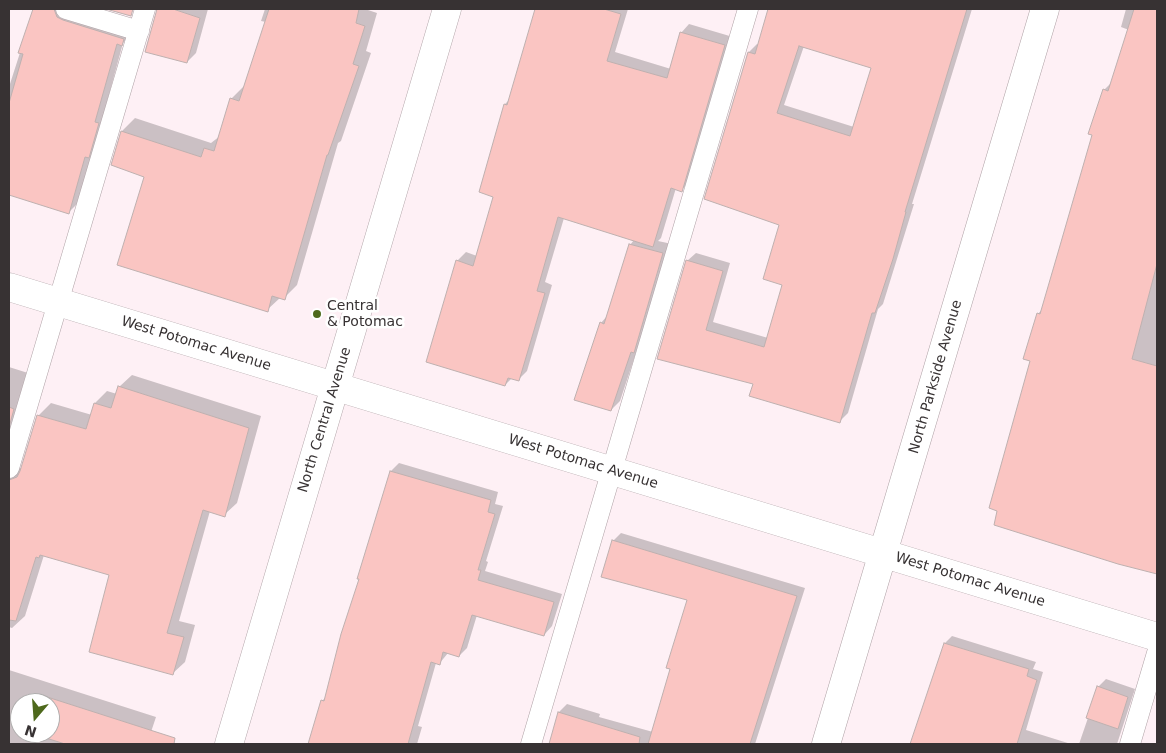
<!DOCTYPE html>
<style>
body{margin:0}
#map{position:relative;width:1166px;height:753px;overflow:hidden;background:#fef0f5;font-family:"DejaVu Sans",sans-serif}
canvas{display:block}
.frame{position:absolute;inset:0;border:10px solid #373233;pointer-events:none}
.north{position:absolute;left:10px;top:693px;width:50px;height:50px;box-sizing:border-box;background:#fff;border:1px solid #afadad;border-radius:50%;rotate:198deg;font-size:14px;font-weight:700;line-height:20px;text-align:center;color:#373233}
.north::after{content:'';display:block;margin:auto;width:18px;height:22px;background:#4e691c;clip-path:polygon(50% 0,100% 100%,50% 72%,0 100%)}
</style>
<div id="map">
<canvas width="1166" height="753"></canvas>
<div class="frame"></div>
<div class="north">N</div>
</div>
<script>
const context = document.querySelector('canvas').getContext('2d');
context.lineJoin = 'round';
function fillPath(path, color) { context.fillStyle = color; context.fill(path, 'evenodd'); }
const shape = rows => new Path2D(rows.map(r => 'M' + r).join(''));
function stroke(path, color, width, dash) { context.strokeStyle = color; context.lineWidth = width; context.lineCap = dash ? 'butt' : 'round'; context.setLineDash(dash || []); context.stroke(path); }
function label(font, color, halo, rows, align = 'center') {
  context.font = font + ' "DejaVu Sans",sans-serif'; context.lineWidth = 5; context.setLineDash([]); context.textBaseline = 'middle'; context.strokeStyle = halo; context.fillStyle = color; for (const [text, x, y, turn = 0] of rows) {
    context.save(); context.translate(x, y); context.rotate((+turn || 0) * Math.PI / 180); context.textAlign = isNaN(turn) ? turn : align; if (halo) context.strokeText(text, 0, 0); context.fillText(text, 0, 0); context.restore();
  }
}
const shadow = shape([
 [34,9,67,9,130,35,123,43,104,113,107,115,78,203,69,212,9,194,9,87],
 [158,9,208,9,196,53,187,62,158,12],
 [265,9,368,9,368,10,377,13,366,51,371,53,341,141,338,143,297,285,284,298,281,297,267,310,146,176,113,165,122,131,135,118,211,143,220,136,231,99,244,86,266,22,261,21],
 [537,9,628,9,615,52,671,69,681,33,689,24,733,37,690,182,681,190,676,188,661,238,658,241,672,244,620,401,611,410,601,323,607,316,630,245,634,240,564,218,545,282,552,285,527,371,518,380,512,378,505,385,457,261,466,252,477,256,495,196,480,191,505,104,510,99],
 [769,9,972,9,912,204,914,204,883,304,878,309,848,413,840,421,755,383,659,358,687,261,696,253,730,263,713,322,768,338,784,284,781,224,749,52,757,44,759,45],
 [804,46,872,67,854,127,784,105],
 [1126,9,1157,9,1157,573,1118,563,1032,361,1038,314,1043,308,1093,134,1104,90,1112,82,1129,30,1121,27],
 [9,367,28,373,19,468,23,468,38,416,51,403,92,415,95,403,107,391,117,394,119,387,132,375,261,416,237,503,224,515,210,511,179,621,195,625,185,662,172,674,111,575,44,555,25,616,12,628,9,627,9,539,21,494,9,491],
 [399,463,498,492,495,504,503,506,486,561,488,562,485,571,562,594,552,626,544,635,477,615,467,648,459,656,448,653,439,664,436,663,418,726,422,727,417,744,312,744,322,701,326,697,391,471],
 [621,533,805,588,755,744,550,744,559,712,567,704,600,714,599,717,653,732,689,600,613,541],
 [952,636,1036,662,1033,669,1043,672,1026,730,1071,744,912,744,945,643],
 [9,670,156,717,147,744,9,744],
 [20,703,50,703,50,733,20,733],
 [1106,679,1135,689,1117,744,1079,744,1099,686]
]);
const building = shape([
 [33,9,54,9,57,17,63,20,124,39,122,46,117,44,95,122,99,123,89,158,85,157,69,214,9,195,9,103,23,54,18,53,33,9],
 [106,9,133,9,131,16,106,9],
 [157,9,173,9,200,18,187,63,145,52,157,9],
 [269,9,359,9,356,23,365,26,353,64,359,66,328,155,327,155,285,300,272,296,268,312,117,265,144,177,111,165,121,131,201,157,204,148,214,151,230,98,239,101,269,9],
 [535,9,604,9,621,14,607,61,667,78,680,32,725,45,682,192,671,188,653,247,558,217,537,291,545,293,519,381,508,378,505,386,426,362,456,260,473,266,493,197,479,192,504,104,507,105,535,9],
 [768,9,967,9,905,212,906,212,893,259,875,313,872,313,840,423,749,396,753,384,657,359,686,260,723,271,706,330,764,347,782,285,763,279,779,225,704,199,748,52,755,54,768,9],
 [799,46,871,68,850,136,777,113,799,46],
 [1134,9,1157,9,1157,264,1132,359,1157,366,1157,574,1118,564,994,525,997,511,989,508,1030,361,1023,359,1037,313,1040,314,1059,249,1092,135,1088,134,1103,89,1108,91,1134,9],
 [629,244,663,253,634,353,631,352,611,411,574,400,600,322,604,324,629,244],
 [118,386,249,428,225,517,203,510,167,633,184,637,173,675,89,652,109,575,40,555,39,558,36,557,16,621,9,620,9,480,17,477,20,471,37,415,86,429,94,403,111,408,118,386],
 [9,407,14,409,9,427,9,407],
 [390,471,491,500,488,512,495,514,478,570,481,570,478,580,554,602,544,636,472,615,459,657,443,652,440,665,431,662,408,744,308,744,321,700,324,701,341,634,359,579,357,579,390,471],
 [612,540,797,596,750,744,648,744,670,669,666,668,687,600,601,577,612,540],
 [944,643,1029,669,1027,676,1037,680,1017,744,910,744,944,643],
 [1097,686,1128,697,1118,729,1086,718,1097,686],
 [41,695,175,738,174,744,65,744,30,733,50,733,50,703,39,703,41,695],
 [558,712,640,737,639,744,549,744,558,712]
]);
const service = shape([
 [66,9,139,31],
 [9,468,145,9],
 [531,744,748,9],
 [1130,744,1157,653]
]);
const minor = shape([
 [9,287,1157,637],
 [826,744,1045,9]
]);
const tertiary = shape([
 [229,744,447,9]
]);
const markers = [
 [317,314,5,"#4e691c"]
];
const poiNames = [
 ["Central",327,306],
 ["& Potomac",327,322]
];
const streetNames = [
 ["West Potomac Avenue",196,344,17],
 ["North Parkside Avenue",936,377,-74],
 ["North Central Avenue",325,420,-73],
 ["West Potomac Avenue",583,462,17],
 ["West Potomac Avenue",970,580,17]
];
fillPath(shadow, '#0003');
fillPath(building, '#fac5c2');
stroke(building, '#beb0af', 1);
stroke(service, '#b0a3a7', 21);
stroke(minor, '#b0a3a7', 29);
stroke(tertiary, '#b0a3a7', 29);
stroke(service, '#fff', 20);
stroke(minor, '#fff', 28);
stroke(tertiary, '#fff', 28);
for (const [x, y, r, color] of markers) { const dot = new Path2D(); dot.arc(x, y, r, 0, 2 * Math.PI); context.fillStyle = color; context.fill(dot); stroke(dot, '#fff', 2); }
label('14px', '#373233', '#fff', poiNames, 'left');
label('14px', '#373233', '#fff', streetNames);
</script>
